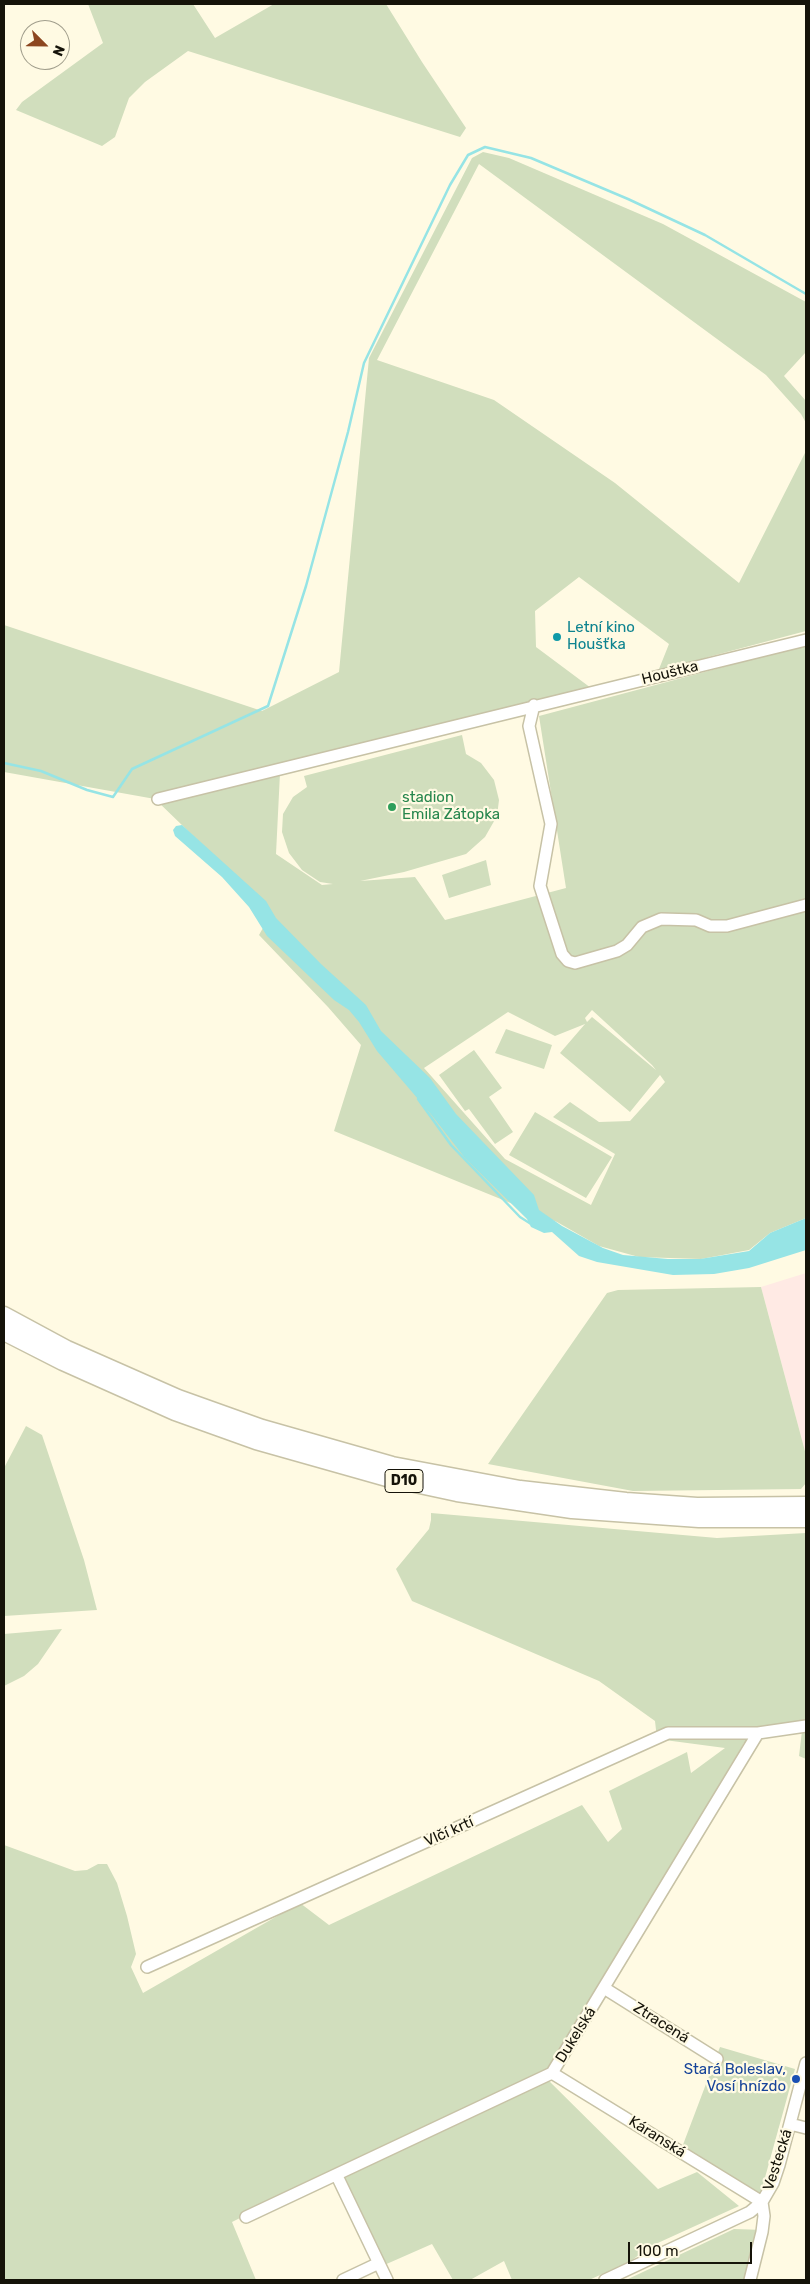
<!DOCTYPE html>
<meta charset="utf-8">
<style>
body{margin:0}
#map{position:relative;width:810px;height:2284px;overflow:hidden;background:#fffae3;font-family:Rubik,sans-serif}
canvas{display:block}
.frame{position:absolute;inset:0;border:5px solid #151309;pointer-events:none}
.north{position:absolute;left:20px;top:20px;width:50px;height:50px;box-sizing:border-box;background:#fffae3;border:1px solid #a19e8c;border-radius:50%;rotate:113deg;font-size:14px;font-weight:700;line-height:20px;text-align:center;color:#151309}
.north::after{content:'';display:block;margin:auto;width:18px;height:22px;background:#8c4620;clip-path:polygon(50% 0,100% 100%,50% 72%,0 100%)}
.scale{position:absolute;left:628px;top:2242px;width:124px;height:22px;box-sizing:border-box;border:2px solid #151309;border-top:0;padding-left:6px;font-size:15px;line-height:18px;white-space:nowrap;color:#151309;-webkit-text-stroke:4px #fffae3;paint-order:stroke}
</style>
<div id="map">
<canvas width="810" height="2284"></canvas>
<div class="frame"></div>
<div class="north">N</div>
<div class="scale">100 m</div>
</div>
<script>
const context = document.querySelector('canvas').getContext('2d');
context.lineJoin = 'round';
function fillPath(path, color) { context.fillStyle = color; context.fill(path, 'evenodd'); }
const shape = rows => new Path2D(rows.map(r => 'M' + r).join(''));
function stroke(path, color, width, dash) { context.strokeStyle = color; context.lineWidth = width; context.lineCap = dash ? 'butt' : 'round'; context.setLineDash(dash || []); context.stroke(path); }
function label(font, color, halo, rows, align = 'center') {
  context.font = font + ' Rubik,sans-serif'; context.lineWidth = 4.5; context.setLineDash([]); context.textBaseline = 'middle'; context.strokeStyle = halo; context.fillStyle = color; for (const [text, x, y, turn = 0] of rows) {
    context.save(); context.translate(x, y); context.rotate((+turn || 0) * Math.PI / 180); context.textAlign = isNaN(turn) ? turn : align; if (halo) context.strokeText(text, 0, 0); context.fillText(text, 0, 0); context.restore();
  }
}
const industrial = shape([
 [806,1273,806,1455,761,1287]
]);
const green = shape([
 [88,4,193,4,215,38,274,4,386,4,422,62,466,128,460,137,188,51,145,82,129,98,115,137,102,146,16,110,22,102,103,43],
 [483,152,509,158,663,224,806,302,806,352,784,376,806,401,806,423,801,414,766,375,479,164,377,360,494,400,615,483,739,583,806,451,806,631,708,657,657,674,669,644,579,577,535,611,536,647,591,688,280,773,276,854,322,885,333,884,320,882,302,870,289,853,282,832,283,814,293,797,307,787,304,776,462,735,466,754,481,763,494,780,499,800,497,816,485,837,466,854,404,872,360,881,415,877,445,920,566,888,539,716,806,645,806,1218,770,1233,749,1250,701,1259,639,1257,599,1246,557,1222,334,1131,361,1045,328,1007,259,935,272,912,155,799,4,772,4,625,262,711,339,672,369,358,472,158],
 [592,1010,652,1065,656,1070,592,1017,587,1022,585,1018],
 [508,1012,555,1036,585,1024,560,1053,630,1112,660,1075,665,1082,630,1121,599,1122,570,1102,553,1117,615,1154,591,1205,505,1159,424,1068],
 [486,860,491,885,449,898,442,875],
 [506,1029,552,1045,544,1069,495,1053],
 [474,1050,502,1088,489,1097,513,1132,495,1144,469,1109,465,1111,439,1075],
 [535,1112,612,1157,586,1198,509,1155],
 [761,1287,806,1455,806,1483,801,1489,633,1491,488,1464,607,1293,618,1290],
 [26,1426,42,1435,84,1560,97,1610,4,1616,4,1468],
 [431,1513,717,1538,806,1533,806,1759,799,1756,802,1731,744,1743,545,2077,658,2189,697,2172,739,2206,649,2247,631,2261,589,2280,512,2280,504,2261,470,2280,453,2280,432,2244,382,2266,338,2169,232,2222,256,2280,4,2280,4,1845,75,1871,87,1870,98,1864,107,1864,117,1883,127,1916,136,1954,131,1967,143,1993,300,1903,329,1925,582,1805,608,1842,622,1829,609,1791,687,1752,691,1773,725,1748,657,1739,655,1721,599,1681,412,1601,396,1569,429,1529,431,1520],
 [62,1629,38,1664,24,1676,4,1686,4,1634],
 [720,2047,795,2069,761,2192,750,2194,681,2150],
 [734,2229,765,2230,752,2280,626,2280]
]);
const water = shape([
 [182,825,266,901,276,918,321,964,366,1005,381,1031,430,1078,456,1114,534,1195,539,1210,562,1226,603,1248,623,1255,668,1259,700,1259,749,1251,770,1233,806,1218,806,1250,749,1268,714,1274,673,1275,597,1262,579,1256,552,1232,544,1233,531,1227,527,1219,465,1158,430,1113,377,1051,359,1022,349,1010,334,1000,267,936,249,907,222,877,175,836,173,830,176,826]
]);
const stream = shape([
 [4,763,41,771,87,790,113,797,132,769,268,706,306,586,348,432,364,363,450,185,468,155,485,147,531,158,628,199,705,235,806,294],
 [418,1099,451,1145,520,1217,531,1224]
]);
const minor = shape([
 [534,705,529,726,551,824,540,886,562,954,568,961,575,963,617,951,627,945,642,927,661,919,696,920,710,926,727,926,806,905],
 [158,799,806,640],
 [147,1967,668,1733,758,1733,806,1726],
 [604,1988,717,2059],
 [552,2073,762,2202,764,2216,762,2232,750,2280],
 [790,2124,806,2128],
 [337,2176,387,2280],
 [246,2217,552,2073,758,1733],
 [343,2280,379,2263],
 [605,2280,750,2212,762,2202,773,2183,779,2165,806,2063]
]);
const highway = shape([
 [4,1315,67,1349,178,1398,262,1428,392,1465,520,1489,626,1501,697,1506,806,1505],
 [4,1332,63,1362,175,1412,256,1441,387,1478,457,1493,572,1510,699,1519,806,1519]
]);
const markers = [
 [557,637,5,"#0f9aa8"],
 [392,807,5,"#2e9e5b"],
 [796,2079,5,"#1a4fb4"]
];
const shields = [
 [404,1481,38]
];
const shieldNames = [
 ["D10",404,1481]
];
const cultureNames = [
 ["Letní kino",567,628],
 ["Houšťka",567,645]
];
const streetNames = [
 ["Houštka",670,673,-14],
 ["Vlčí krtí",449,1832,-24],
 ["Ztracená",661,2023,32],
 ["Dukelská",576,2035,-58],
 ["Káranská",657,2137,32],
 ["Vestecká",778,2160,-72]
];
const leisureNames = [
 ["stadion",402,798],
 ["Emila Zátopka",402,815]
];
const transitNames = [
 ["Stará Boleslav,",786,2070],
 ["Vosí hnízdo",786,2087]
];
fillPath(industrial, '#ffeae4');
fillPath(green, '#d1debd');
fillPath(water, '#96e4e5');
stroke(stream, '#96e4e5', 2.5);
stroke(minor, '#c7c2a6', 14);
stroke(highway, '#c7c2a6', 19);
stroke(minor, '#fff', 11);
stroke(highway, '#fff', 16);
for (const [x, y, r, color] of markers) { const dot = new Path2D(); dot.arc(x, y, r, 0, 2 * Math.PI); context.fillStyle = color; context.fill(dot); stroke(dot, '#fffae3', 2); }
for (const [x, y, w] of shields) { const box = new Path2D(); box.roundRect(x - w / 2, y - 11.5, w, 23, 4); context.fillStyle = '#fffae3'; context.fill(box); stroke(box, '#151309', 1); }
label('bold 14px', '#151309', null, shieldNames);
label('15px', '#0d838f', '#fffae3', cultureNames, 'left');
label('15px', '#151309', '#fffae3', streetNames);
label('15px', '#27864d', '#fffae3', leisureNames, 'left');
label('15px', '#164399', '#fffae3', transitNames, 'right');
</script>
